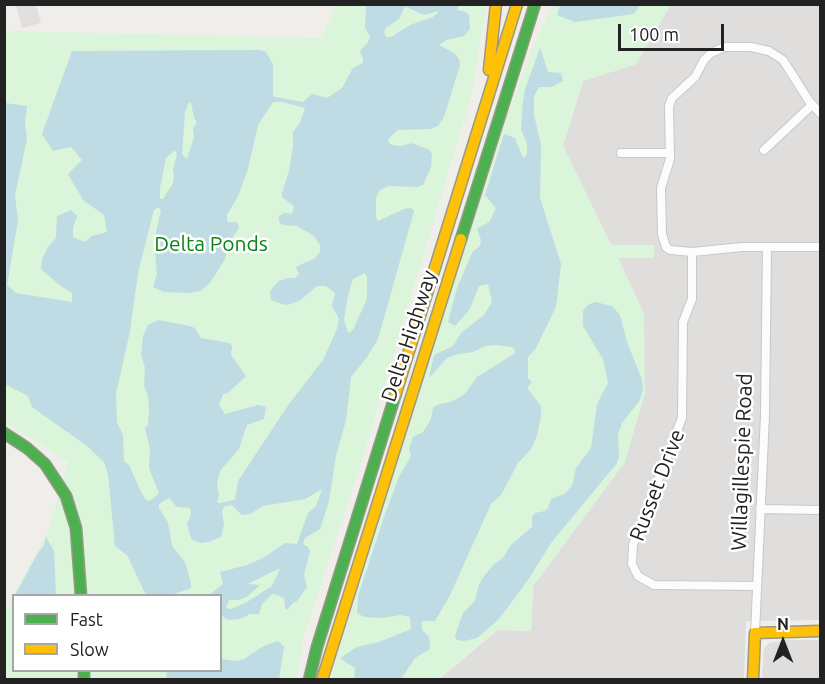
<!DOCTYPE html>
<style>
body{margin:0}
#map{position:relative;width:825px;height:684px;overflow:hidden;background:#f0eeeb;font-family:Ubuntu,sans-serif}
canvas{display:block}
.frame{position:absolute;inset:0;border:6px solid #222;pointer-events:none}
.legend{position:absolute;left:12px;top:594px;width:210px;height:78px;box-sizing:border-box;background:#fff;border:2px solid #a7a7a7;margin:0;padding:8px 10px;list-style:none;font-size:18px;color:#222}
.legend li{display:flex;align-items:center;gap:12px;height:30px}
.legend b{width:30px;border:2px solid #a7a7a7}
.north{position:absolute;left:753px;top:612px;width:60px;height:60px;-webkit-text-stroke:4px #fff;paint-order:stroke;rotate:0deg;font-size:16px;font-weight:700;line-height:24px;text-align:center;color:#222}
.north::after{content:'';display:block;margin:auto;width:21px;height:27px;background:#222;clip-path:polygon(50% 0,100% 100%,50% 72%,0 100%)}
.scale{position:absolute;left:618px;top:24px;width:106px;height:27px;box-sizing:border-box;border:3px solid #222;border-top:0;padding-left:8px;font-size:18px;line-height:21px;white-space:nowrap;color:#222;-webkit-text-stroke:4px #fff;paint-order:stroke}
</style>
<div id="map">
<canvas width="825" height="684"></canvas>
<div class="frame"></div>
<ul class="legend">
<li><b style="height:8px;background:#4caf50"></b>Fast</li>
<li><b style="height:8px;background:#ffc107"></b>Slow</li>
</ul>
<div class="north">N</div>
<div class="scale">100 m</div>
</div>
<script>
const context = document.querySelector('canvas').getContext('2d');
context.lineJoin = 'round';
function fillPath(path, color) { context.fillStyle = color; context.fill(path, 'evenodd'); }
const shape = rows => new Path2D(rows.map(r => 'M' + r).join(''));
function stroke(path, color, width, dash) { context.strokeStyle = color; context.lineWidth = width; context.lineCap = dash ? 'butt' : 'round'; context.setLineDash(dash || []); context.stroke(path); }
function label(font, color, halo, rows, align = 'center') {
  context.font = font + ' Ubuntu,sans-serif'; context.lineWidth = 5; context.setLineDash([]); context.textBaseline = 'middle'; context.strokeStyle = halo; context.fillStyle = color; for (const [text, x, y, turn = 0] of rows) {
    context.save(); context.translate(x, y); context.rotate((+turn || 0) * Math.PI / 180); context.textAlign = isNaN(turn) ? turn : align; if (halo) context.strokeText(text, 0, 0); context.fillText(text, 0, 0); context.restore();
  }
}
const residential = shape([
 [669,5,820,5,820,620,746,621,744,679,438,680,498,630,531,631,533,586,625,462,644,314,618,258,654,258,654,245,611,245,563,146,583,81,636,64,669,8],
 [786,640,820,640,820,679,762,679,764,649,769,643]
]);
const park = shape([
 [336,5,484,5,486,7,471,96,367,444,304,636,296,679,5,680,5,612,50,527,68,462,5,422,5,31,321,38],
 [14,596,220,596,220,670,14,670],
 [553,5,669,5,669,8,636,64,583,81,563,146,611,245,654,245,654,258,618,258,644,314,645,393,625,462,533,586,531,631,497,630,438,679,330,680,502,130,533,46]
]);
const parking = shape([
 [16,5,36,5,41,23,22,28]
]);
const water = shape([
 [366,5,459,5,457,10,466,12,469,15,470,29,464,36,446,40,439,45,454,53,459,59,460,65,444,117,438,126,430,129,398,130,388,139,389,143,392,145,402,146,411,143,430,150,432,155,431,167,423,185,417,187,388,186,380,190,376,197,376,217,378,221,404,209,411,208,414,211,378,339,367,357,351,377,346,420,336,456,329,501,320,529,305,538,303,545,307,546,310,551,304,575,307,587,297,601,293,603,287,610,285,608,284,598,274,594,271,595,262,604,259,614,250,614,240,619,229,620,224,618,221,612,220,596,209,595,223,584,220,572,247,565,263,558,285,543,297,544,308,513,316,506,322,489,305,499,263,506,250,514,242,515,232,505,225,506,222,511,224,524,221,537,209,542,201,543,192,540,189,532,187,524,191,514,190,508,177,507,169,498,163,501,159,505,159,508,168,523,172,546,185,562,191,583,191,588,172,595,146,595,127,555,115,546,108,474,104,462,87,446,32,407,28,396,5,384,5,103,27,106,25,124,27,139,15,195,18,221,7,285,16,293,72,302,72,293,62,287,41,269,42,260,48,247,56,238,57,216,71,210,77,216,73,228,73,237,85,242,92,236,107,232,104,215,83,200,68,174,82,160,71,147,53,151,42,134,72,51,260,50,266,52,273,65,273,95,275,97,303,102,312,94,327,98,342,88,353,68,363,63,363,60,360,51,368,42,370,37,365,27],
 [406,7,424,15,438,11,438,13,433,17,410,25,391,37,386,37,384,32,386,28,399,19,404,8],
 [189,102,191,103,194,118,197,122,193,129,194,137,187,159,182,154,185,112],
 [273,102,282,102,305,108,300,123,293,132,293,146,289,171,282,193,282,197,294,206,292,214,284,213,279,216,279,222,283,225,297,226,314,236,320,245,320,252,315,258,296,267,299,274,295,278,288,278,279,281,274,286,270,292,271,300,285,305,291,304,299,301,317,286,326,286,335,293,332,306,339,319,337,329,323,360,289,404,238,481,235,500,220,503,217,502,219,496,217,483,220,471,239,449,247,425,264,419,266,407,258,405,225,414,219,405,223,394,228,393,246,376,231,355,232,347,230,343,201,338,195,328,190,326,158,320,148,325,143,336,141,355,145,368,144,386,148,396,149,410,148,425,145,428,150,449,149,468,159,493,150,501,146,500,141,492,129,465,124,461,123,435,117,422,116,394,130,331,138,273,154,210,159,207,161,210,154,241,157,274,153,287,164,292,189,293,200,291,210,283,225,259,231,240,238,229,239,226,236,222,227,222,227,215,239,194,248,169,258,125],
 [175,150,177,155,173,169,174,175,173,183,163,199,160,199,160,188,166,158],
 [365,273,367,278,367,299,353,330,348,333,344,320,348,295,353,279],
 [278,569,280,569,272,586,247,602,231,609,226,608,229,600,239,600,247,597,260,585,248,584],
 [560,5,560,4,640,5,634,14,575,22,557,15],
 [540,48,548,72,561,73,563,81,551,87,539,87,534,96,534,115,541,145,540,198,561,264,556,307,536,348,528,357,528,378,532,382,527,388,541,406,541,416,537,436,531,449,518,463,501,495,491,504,450,595,435,621,422,621,422,630,429,637,430,649,415,658,401,679,354,679,355,668,340,658,357,647,379,642,411,629,410,617,400,615,381,618,364,617,357,613,358,596,385,514,399,477,411,456,409,449,413,437,423,432,431,419,433,408,437,405,453,401,465,394,477,377,514,354,515,350,512,347,496,345,485,346,473,352,458,354,447,358,429,378,434,355,453,346,461,333,484,315,492,302,488,284,479,286,470,309,455,326,448,322,457,288,473,251,480,246,481,240,477,229,489,222,496,208,485,195,504,134,515,138,523,158,527,154,527,144,521,129,523,101,525,89],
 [595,302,612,306,620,315,627,342,642,380,643,388,640,400,622,423,618,434,619,457,617,463,551,543,528,580,499,619,477,638,464,641,457,640,455,636,463,613,475,601,478,587,484,576,494,564,503,558,510,546,532,527,532,517,535,513,545,511,548,508,551,499,564,494,572,486,576,468,591,448,597,404,608,383,603,359,583,326,583,311,588,305],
 [46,537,54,551,56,595,15,595,39,551,43,547],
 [278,641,284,647,279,679,166,679,167,671,220,670,221,659,237,661,244,659,264,646]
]);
const street = shape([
 [764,150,812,105],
 [621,153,670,153],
 [692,252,742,247,820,247],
 [760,509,820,510],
 [757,586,654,585,638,576,632,564,633,545,682,418,683,322,692,299,692,252,670,250,666,247,662,234,661,188,670,159,669,106,672,98,695,77,704,60,711,53,724,47,751,47,769,51,783,60,809,101,820,113],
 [755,633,765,415,767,247]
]);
const fast = shape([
 [461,239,535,4],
 [4,433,27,448,45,464,66,496,76,528,81,596],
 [84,670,84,680],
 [309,680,317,647,395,396]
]);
const slow = shape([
 [489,70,496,4],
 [395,396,517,4],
 [322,680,461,239],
 [753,680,755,633,820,631]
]);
const parkNames = [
 ["Delta Ponds",211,244]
];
const streetNames = [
 ["Delta Highway",409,336,-72],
 ["Willagillespie Road",742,462,-88],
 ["Russet Drive",657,485,-69]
];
fillPath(residential, '#dfdedc');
fillPath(park, '#daf5da');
fillPath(parking, '#e0dfde');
fillPath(water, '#bfdbe3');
stroke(street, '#c9c8c7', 10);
stroke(fast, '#999a82', 13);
stroke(slow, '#999a82', 13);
stroke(street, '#fdfcfc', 8);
stroke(fast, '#4caf50', 10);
stroke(slow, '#ffc107', 10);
label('21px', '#0c8416', '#fff', parkNames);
label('21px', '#222', '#fff', streetNames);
</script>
